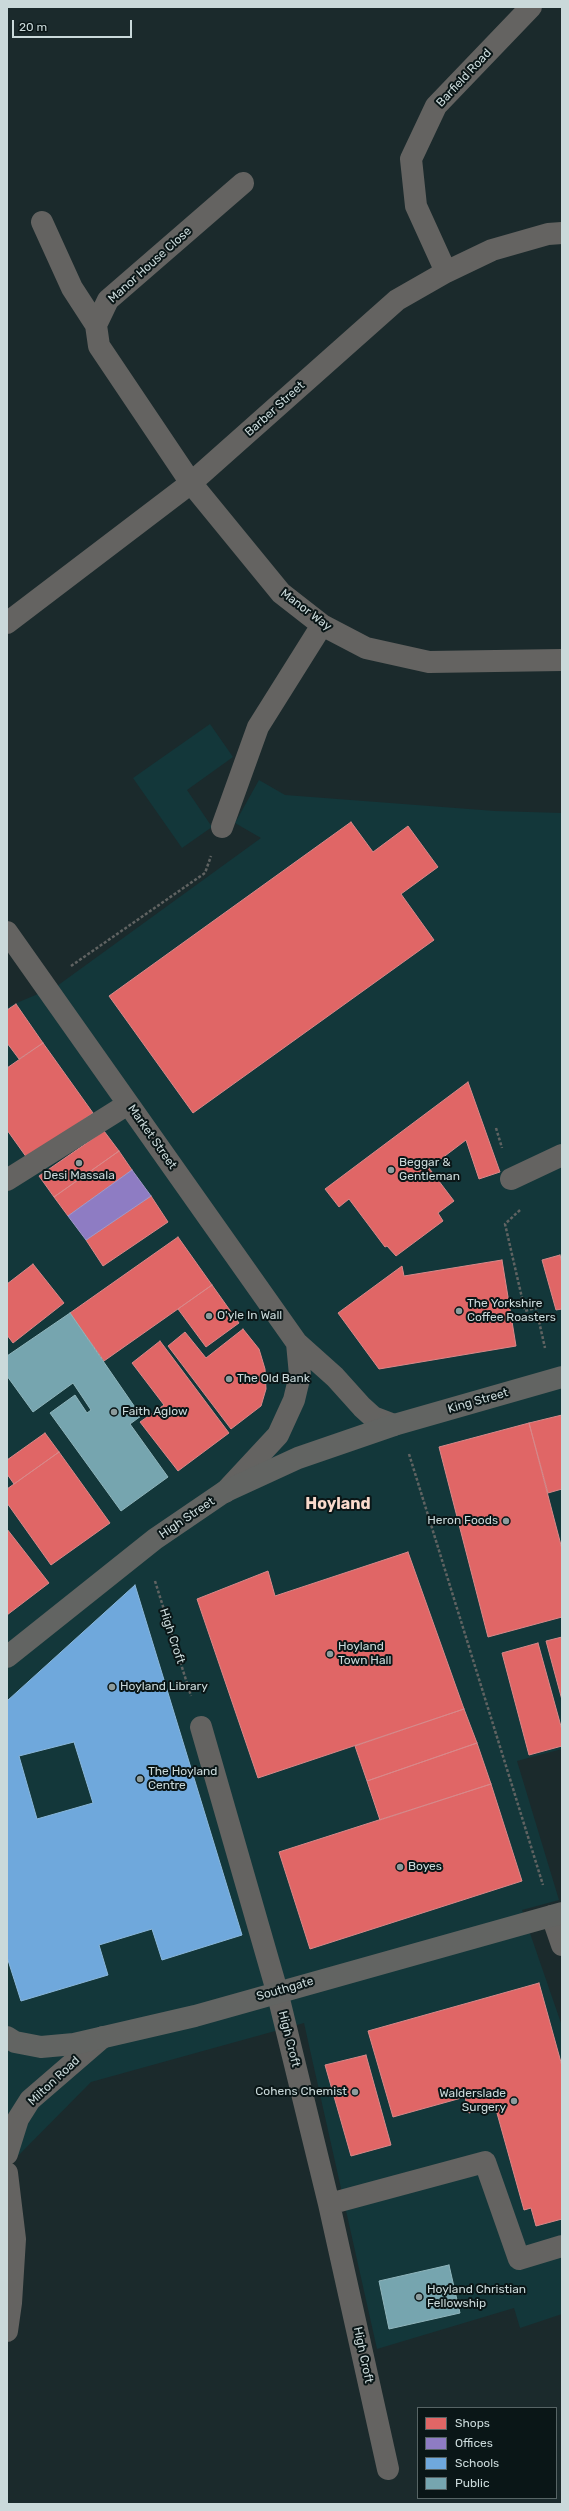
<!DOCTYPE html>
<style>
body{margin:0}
#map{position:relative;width:569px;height:2511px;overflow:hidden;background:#1b2a2c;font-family:Rubik,sans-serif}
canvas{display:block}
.frame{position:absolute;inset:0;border:8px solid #cad9da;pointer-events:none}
.legend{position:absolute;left:417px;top:2407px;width:140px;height:92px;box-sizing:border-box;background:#0a1617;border:1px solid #576465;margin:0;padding:5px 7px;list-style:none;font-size:12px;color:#cad9da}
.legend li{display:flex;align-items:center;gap:8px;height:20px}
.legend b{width:20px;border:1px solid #576465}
.scale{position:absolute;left:12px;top:20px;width:120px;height:18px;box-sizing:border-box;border:2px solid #cad9da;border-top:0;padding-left:5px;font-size:12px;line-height:14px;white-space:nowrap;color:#cad9da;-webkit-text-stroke:3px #0a1617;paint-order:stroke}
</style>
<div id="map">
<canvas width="569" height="2511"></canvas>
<div class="frame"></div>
<ul class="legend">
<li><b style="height:11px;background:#e06666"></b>Shops</li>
<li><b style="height:11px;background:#8e7cc3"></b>Offices</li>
<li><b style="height:11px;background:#6fa8dc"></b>Schools</li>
<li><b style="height:11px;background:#76a5af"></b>Public</li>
</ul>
<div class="scale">20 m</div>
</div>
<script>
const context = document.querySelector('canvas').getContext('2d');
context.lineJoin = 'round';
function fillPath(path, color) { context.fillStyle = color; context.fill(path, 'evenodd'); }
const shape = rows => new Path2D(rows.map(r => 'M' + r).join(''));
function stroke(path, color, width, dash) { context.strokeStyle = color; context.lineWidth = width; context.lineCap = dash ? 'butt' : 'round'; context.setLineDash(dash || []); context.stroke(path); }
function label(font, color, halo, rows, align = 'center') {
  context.font = font + ' Rubik,sans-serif'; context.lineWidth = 4; context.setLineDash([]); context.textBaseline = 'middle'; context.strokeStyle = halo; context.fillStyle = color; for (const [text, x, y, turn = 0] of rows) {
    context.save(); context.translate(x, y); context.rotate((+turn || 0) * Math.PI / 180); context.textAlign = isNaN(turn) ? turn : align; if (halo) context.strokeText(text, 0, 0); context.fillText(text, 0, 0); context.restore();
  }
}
const built = shape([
 [210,724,233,757,187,790,212,827,182,848,133,778],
 [259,780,285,795,495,811,562,813,562,1749,517,1761,559,1900,522,1910,562,2026,562,2314,520,2328,514,2308,377,2349,304,2023,91,2082,7,2167,7,1007,57,986,261,838,235,823]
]);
const shops = shape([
 [351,822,373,852,408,826,438,867,401,894,434,940,193,1113,109,996,351,822],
 [16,1004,43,1043,19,1059,7,1043,7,1010,16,1004],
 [43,1043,93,1113,27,1158,7,1130,7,1068,43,1043],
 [468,1082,500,1172,479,1179,466,1140,429,1168,454,1201,438,1213,443,1221,396,1256,387,1246,385,1247,349,1199,339,1207,325,1189,468,1082],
 [104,1131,119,1151,54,1197,39,1176,104,1131],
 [119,1151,132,1170,68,1216,54,1197,119,1151],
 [151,1196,168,1222,103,1266,86,1240,151,1196],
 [178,1237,212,1285,104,1361,70,1313,178,1237],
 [560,1255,562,1263,562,1309,556,1310,542,1260,560,1255],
 [502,1260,516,1346,379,1369,338,1313,402,1266,404,1276,502,1260],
 [33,1264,64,1303,13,1343,7,1335,7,1284,33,1264],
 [212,1285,239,1323,206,1347,178,1309,212,1285],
 [243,1329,259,1349,265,1369,266,1389,261,1406,231,1429,168,1346,185,1332,206,1358,243,1329],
 [160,1341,229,1433,178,1471,140,1422,164,1405,132,1363,160,1341],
 [562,1415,562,1489,548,1493,529,1423,562,1415],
 [529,1423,562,1549,562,1617,488,1637,439,1447,529,1423],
 [45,1433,59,1452,14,1484,7,1474,7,1460,45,1433],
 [59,1452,110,1523,51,1565,7,1503,7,1489,59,1452],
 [7,1529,49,1583,7,1615,7,1529],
 [408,1552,464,1709,258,1778,197,1599,268,1571,275,1596,408,1552],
 [562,1637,562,1700,546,1641,562,1637],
 [538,1643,562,1730,562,1746,529,1755,502,1653,538,1643],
 [464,1709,477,1743,367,1781,355,1746,464,1709],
 [477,1743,491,1784,380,1820,367,1781,477,1743],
 [491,1784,522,1881,310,1949,279,1852,491,1784],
 [539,1983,562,2066,562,2219,536,2226,531,2208,524,2210,495,2106,469,2113,465,2097,393,2117,368,2031,539,1983],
 [366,2055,391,2145,351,2156,325,2065,366,2055]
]);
const offices = shape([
 [132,1170,151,1196,86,1240,68,1216,132,1170]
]);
const schools = shape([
 [135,1585,242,1935,162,1960,152,1929,99,1945,108,1975,21,2001,7,1957,7,1701,135,1585],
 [74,1742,93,1803,37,1819,19,1756,74,1742]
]);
const public = shape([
 [70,1313,141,1416,130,1424,168,1477,121,1511,50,1413,75,1395,87,1413,91,1410,73,1383,33,1412,7,1376,7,1356,70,1313],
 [449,2265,460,2313,389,2329,379,2281,449,2265]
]);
const path = shape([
 [71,966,205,873,211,856],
 [496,1128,502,1148],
 [520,1210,505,1224,525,1311,536,1308,545,1348],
 [409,1454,543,1885],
 [155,1581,191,1696]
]);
const minor = shape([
 [243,183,108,300,96,325,99,346,191,483,281,593,322,625,366,648,429,662,562,660],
 [42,222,72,288,96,325],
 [446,272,416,206,411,159,436,106,531,7],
 [7,623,191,483,397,300,446,272,492,250,548,234,562,233],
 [222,827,258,727,322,625],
 [7,932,297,1343,335,1377,362,1407,373,1417,394,1425],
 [511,1179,562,1155],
 [7,1180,128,1104],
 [225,1492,278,1435,294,1400,300,1375,297,1343],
 [201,1727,277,1991,329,2204,388,2469],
 [552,1916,562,1945],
 [7,2154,18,2119,30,2100,103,2037],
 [7,2173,15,2239,11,2303,7,2331],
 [329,2204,485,2162,519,2259,562,2246]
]);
const major = shape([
 [7,1657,155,1539,224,1492,298,1458,394,1425,562,1377],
 [7,2037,15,2042,41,2047,74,2044,195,2016,562,1913]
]);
const markers = [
 [79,1163,4,"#8d9c9d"],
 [391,1170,4,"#8d9c9d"],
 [459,1311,4,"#8d9c9d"],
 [209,1316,4,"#8d9c9d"],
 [229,1379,4,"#8d9c9d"],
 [114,1412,4,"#8d9c9d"],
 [506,1521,4,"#8d9c9d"],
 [330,1654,4,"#8d9c9d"],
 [112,1687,4,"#8d9c9d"],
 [140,1779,4,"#8d9c9d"],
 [400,1867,4,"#8d9c9d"],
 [355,2092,4,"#8d9c9d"],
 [514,2101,4,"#8d9c9d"],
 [419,2297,4,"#8d9c9d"]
];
const streetNames = [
 ["Barfield Road",464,78,-47],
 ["Manor House Close",150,265,-42],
 ["Barber Street",275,409,-42],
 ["Manor Way",306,610,37],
 ["Market Street",152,1137,55],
 ["King Street",478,1401,-16],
 ["High Street",187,1518,-34],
 ["High Croft",172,1636,72],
 ["Southgate",285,1989,-16],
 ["High Croft",289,2039,76],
 ["Milton Road",54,2081,-43],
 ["High Croft",363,2355,78]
];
const poiNames = [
 ["Beggar &",399,1163],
 ["Gentleman",399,1177],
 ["Desi Massala",79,1176,"center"],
 ["The Yorkshire",467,1304],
 ["Coffee Roasters",467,1318],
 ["O'yle In Wall",217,1316],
 ["The Old Bank",237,1379],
 ["Faith Aglow",122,1412],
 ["Heron Foods",498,1521,"right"],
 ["Hoyland",338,1647],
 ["Town Hall",338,1661],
 ["Hoyland Library",120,1687],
 ["The Hoyland",148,1772],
 ["Centre",148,1786],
 ["Boyes",408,1867],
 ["Cohens Chemist",347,2092,"right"],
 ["Walderslade",506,2094,"right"],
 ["Surgery",506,2108,"right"],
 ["Hoyland Christian",427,2290],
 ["Fellowship",427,2304]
];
const districtNames = [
 ["Hoyland",338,1504]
];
fillPath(built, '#13373a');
fillPath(shops, '#e06666');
stroke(shops, '#d98889', 1);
fillPath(offices, '#8e7cc3');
stroke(offices, '#a098ca', 1);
fillPath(schools, '#6fa8dc');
stroke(schools, '#8ab7db', 1);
fillPath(public, '#76a5af');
stroke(public, '#8fb5bc', 1);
stroke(path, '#606362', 2.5, [3, 2]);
stroke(minor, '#646361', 22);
stroke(major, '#626462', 22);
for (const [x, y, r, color] of markers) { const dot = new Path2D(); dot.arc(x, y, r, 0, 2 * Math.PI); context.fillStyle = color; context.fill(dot); stroke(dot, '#0a1617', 1.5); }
label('12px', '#cad9da', '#0a1617', streetNames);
label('12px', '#cad9da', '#0a1617', poiNames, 'left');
label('bold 16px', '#f9dacc', '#0a1617', districtNames);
</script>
